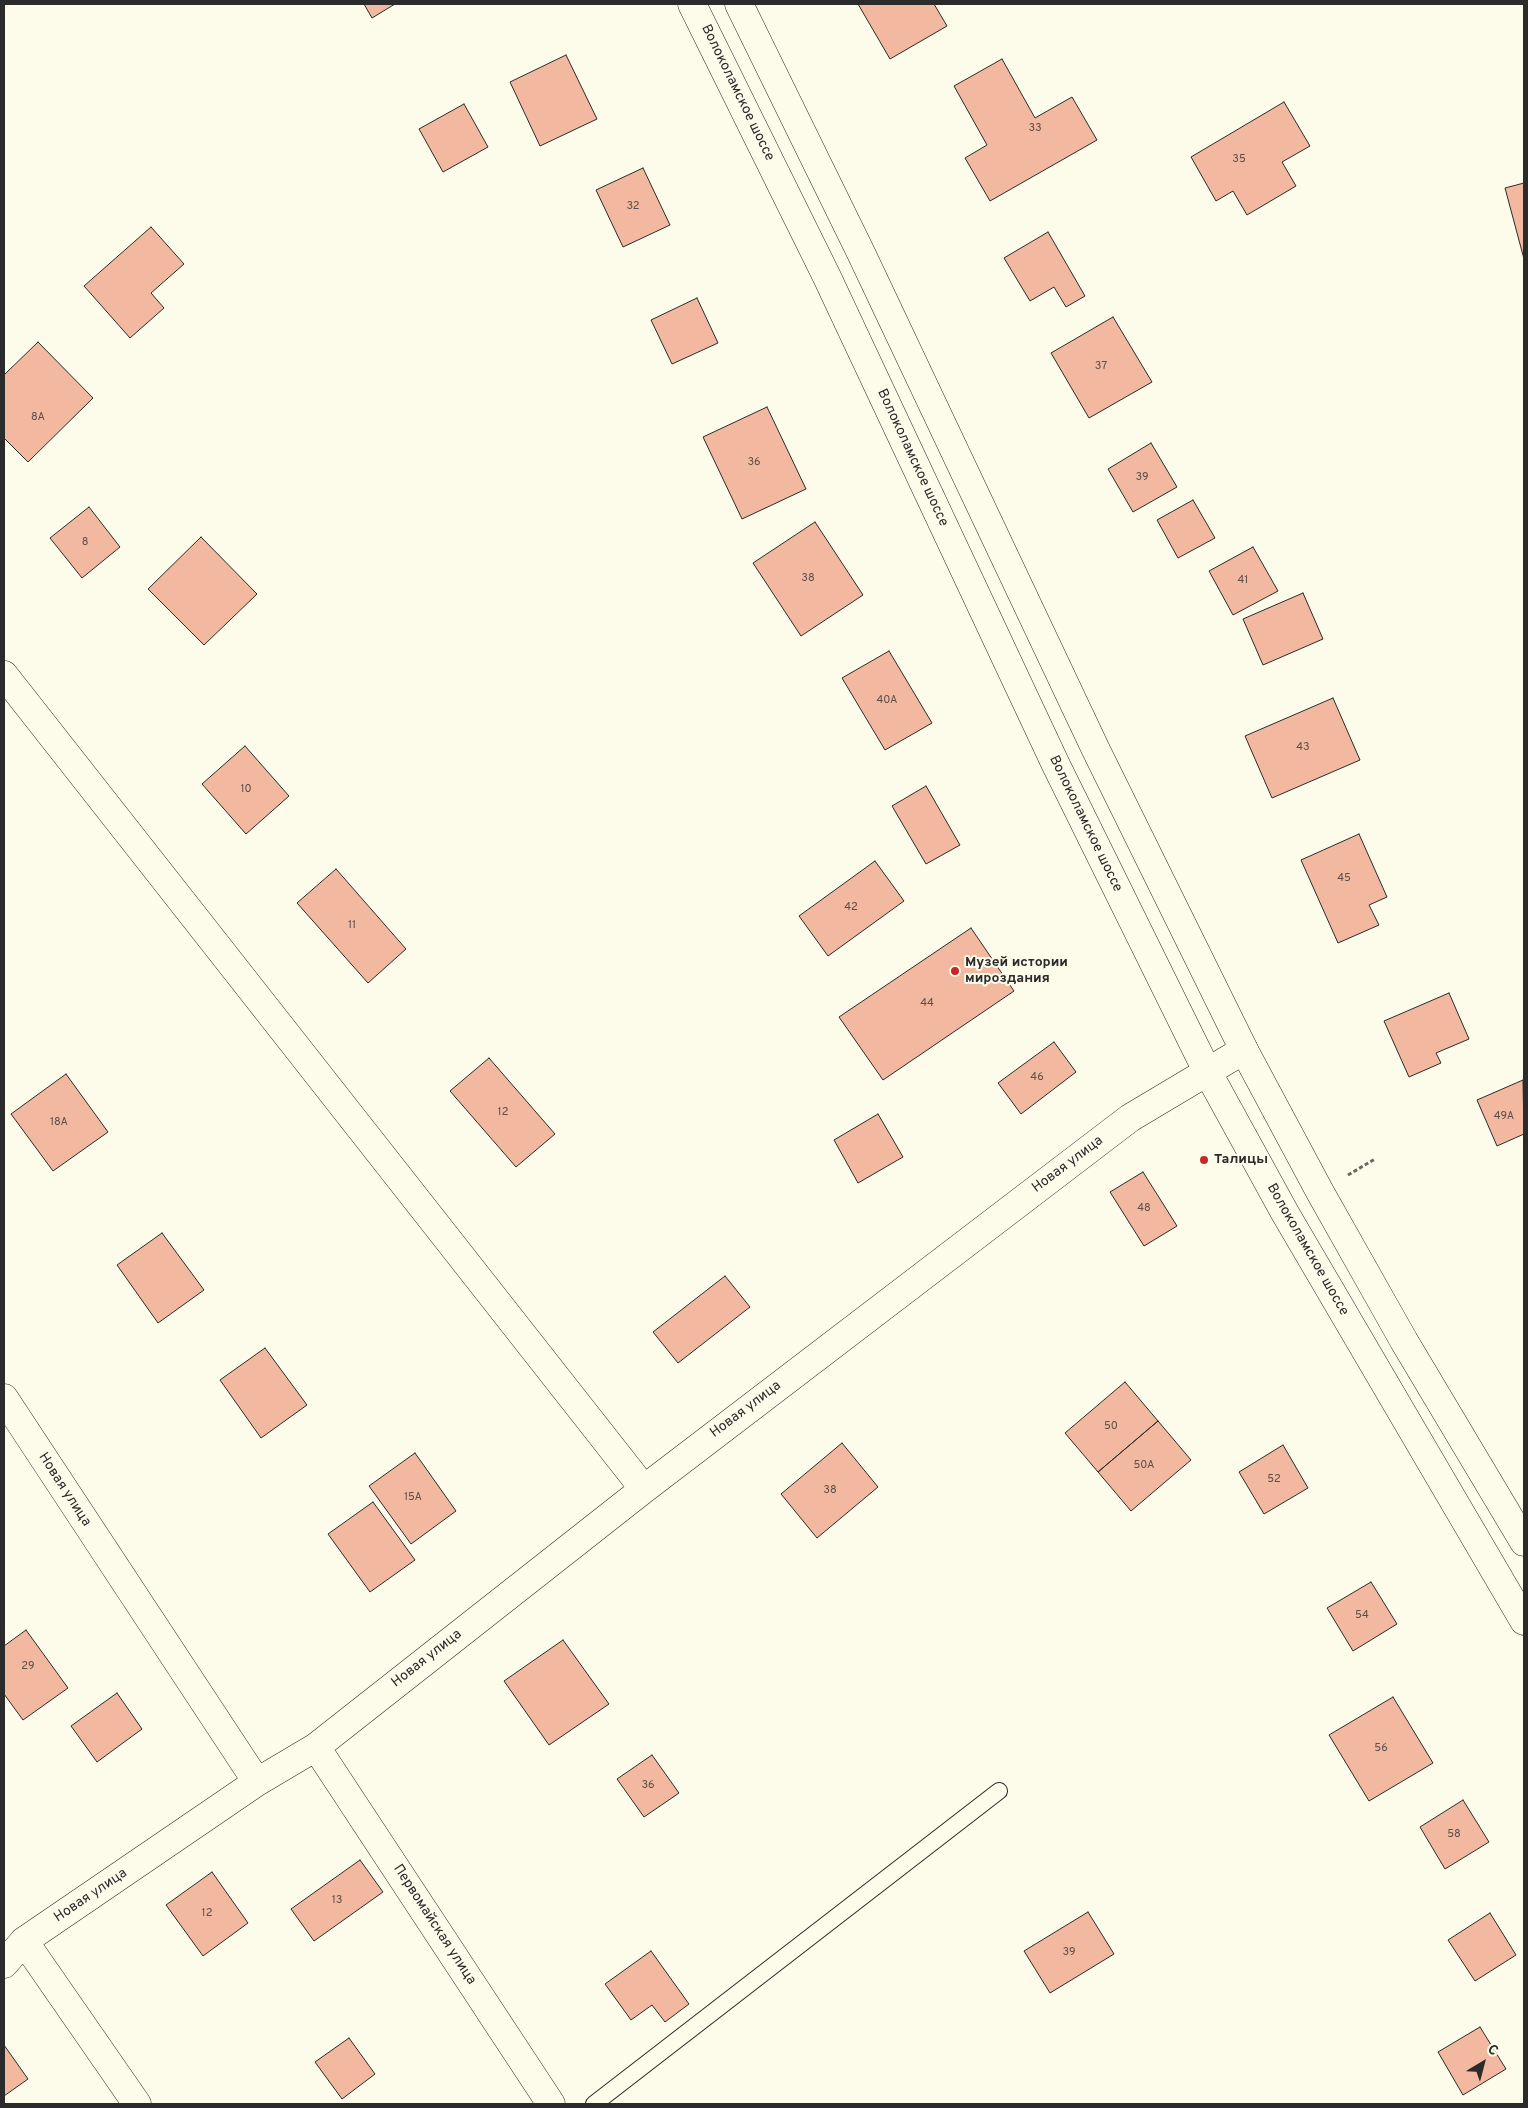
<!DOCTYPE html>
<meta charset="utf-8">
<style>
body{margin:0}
#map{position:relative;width:1528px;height:2108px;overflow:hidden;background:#fdfbea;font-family:Overpass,sans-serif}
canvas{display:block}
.frame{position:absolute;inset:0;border:5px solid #2b2b2b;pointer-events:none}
.north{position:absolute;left:1458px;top:2038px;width:50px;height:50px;-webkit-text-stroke:4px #fdfbea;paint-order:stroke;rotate:37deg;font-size:14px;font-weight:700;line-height:20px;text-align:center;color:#2b2b2b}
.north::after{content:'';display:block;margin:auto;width:18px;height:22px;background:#2b2b2b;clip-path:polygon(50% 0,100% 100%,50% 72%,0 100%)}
</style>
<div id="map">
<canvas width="1528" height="2108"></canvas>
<div class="frame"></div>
<div class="north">С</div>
</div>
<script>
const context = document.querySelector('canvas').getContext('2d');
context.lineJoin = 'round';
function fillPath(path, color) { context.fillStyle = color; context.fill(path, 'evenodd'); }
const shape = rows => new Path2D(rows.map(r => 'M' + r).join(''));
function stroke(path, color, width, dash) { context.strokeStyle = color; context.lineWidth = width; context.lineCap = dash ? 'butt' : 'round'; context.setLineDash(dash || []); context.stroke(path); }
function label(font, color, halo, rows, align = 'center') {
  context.font = font + ' Overpass,sans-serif'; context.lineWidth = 4; context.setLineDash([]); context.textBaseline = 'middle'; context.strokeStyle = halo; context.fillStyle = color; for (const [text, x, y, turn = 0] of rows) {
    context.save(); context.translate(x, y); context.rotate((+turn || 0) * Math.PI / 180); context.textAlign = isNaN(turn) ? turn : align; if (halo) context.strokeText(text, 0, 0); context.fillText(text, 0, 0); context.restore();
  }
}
const building = shape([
 [364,4,395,4,372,18,364,4],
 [858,4,934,4,947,26,890,59,858,4],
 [566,55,597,119,540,146,510,82,566,55],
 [1002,59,1035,118,1072,97,1097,140,990,201,965,158,987,145,954,86,1002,59],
 [1284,102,1310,146,1282,162,1296,186,1247,215,1233,191,1216,201,1191,157,1284,102],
 [464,104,488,147,443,172,419,129,464,104],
 [643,168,670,225,623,247,596,190,643,168],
 [1524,183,1524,259,1505,188,1524,183],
 [151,227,184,264,151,293,164,308,130,338,84,286,151,227],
 [1048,232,1085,296,1066,307,1054,287,1030,301,1004,258,1048,232],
 [697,298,718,343,672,364,651,320,697,298],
 [1113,317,1152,382,1089,418,1051,353,1113,317],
 [38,342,93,398,28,462,4,438,4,375,38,342],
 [767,407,806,489,742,519,703,437,767,407],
 [1151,443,1177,487,1133,512,1108,469,1151,443],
 [1193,500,1215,538,1178,558,1157,520,1193,500],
 [89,507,120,547,82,578,50,538,89,507],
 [815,522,863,595,801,636,753,563,815,522],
 [201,537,257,594,204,645,148,589,201,537],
 [1253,547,1278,591,1233,615,1209,571,1253,547],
 [1303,593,1323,639,1263,665,1243,619,1303,593],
 [889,651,932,723,885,750,842,678,889,651],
 [1333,698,1360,760,1272,798,1245,736,1333,698],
 [245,746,289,796,246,834,202,784,245,746],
 [926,786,960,845,926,864,892,806,926,786],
 [1359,834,1387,897,1369,905,1379,925,1338,943,1301,860,1359,834],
 [875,861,904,901,828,956,799,916,875,861],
 [336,869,406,949,368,983,297,903,336,869],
 [971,928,1014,991,883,1080,839,1017,971,928],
 [1449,993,1469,1039,1436,1053,1441,1063,1409,1077,1384,1021,1449,993],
 [1054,1042,1076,1072,1021,1114,998,1083,1054,1042],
 [489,1058,555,1134,516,1167,450,1091,489,1058],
 [66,1074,108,1132,53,1171,11,1114,66,1074],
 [1523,1080,1524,1134,1497,1146,1477,1100,1523,1080],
 [878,1114,903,1157,858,1183,834,1140,878,1114],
 [1143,1172,1177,1226,1144,1246,1110,1192,1143,1172],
 [162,1233,204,1290,158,1323,117,1265,162,1233],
 [725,1276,750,1307,678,1363,653,1332,725,1276],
 [265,1348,307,1405,261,1438,220,1380,265,1348],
 [1125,1382,1158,1421,1098,1472,1065,1433,1125,1382],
 [1158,1421,1191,1460,1131,1511,1098,1472,1158,1421],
 [842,1443,878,1487,817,1538,781,1494,842,1443],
 [1283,1445,1308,1488,1264,1514,1239,1472,1283,1445],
 [415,1453,456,1511,411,1544,369,1486,415,1453],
 [373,1502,415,1560,370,1592,328,1534,373,1502],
 [1371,1582,1397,1624,1353,1651,1327,1608,1371,1582],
 [26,1630,68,1688,23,1720,4,1694,4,1646,26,1630],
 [563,1640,609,1704,549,1745,504,1681,563,1640],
 [117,1693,142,1729,97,1762,71,1726,117,1693],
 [1393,1697,1433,1763,1369,1801,1329,1735,1393,1697],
 [652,1755,679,1793,644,1817,617,1779,652,1755],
 [1463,1800,1489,1842,1445,1869,1420,1827,1463,1800],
 [360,1860,383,1892,314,1941,291,1909,360,1860],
 [212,1872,248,1923,203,1956,166,1905,212,1872],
 [1088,1912,1114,1954,1050,1993,1024,1951,1088,1912],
 [1490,1913,1516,1955,1475,1981,1448,1940,1490,1913],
 [651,1951,689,2004,665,2022,652,2005,631,2020,605,1984,651,1951],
 [1480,2027,1506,2069,1463,2095,1438,2052,1480,2027],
 [349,2038,375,2074,342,2099,315,2062,349,2038],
 [4,2045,28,2079,4,2096,4,2045]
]);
const path = shape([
 [1348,1175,1375,1159]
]);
const service = shape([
 [594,2104,999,1791]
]);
const minor = shape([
 [4,675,644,1489],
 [4,1398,257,1782],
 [316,1747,551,2104],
 [24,1941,137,2104],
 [4,1964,24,1941,257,1782,316,1747,644,1489,1130,1118,1244,1050]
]);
const primary = shape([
 [692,4,827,277,1056,765,1207,1071,1285,1213,1524,1621],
 [739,4,862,255,1096,750,1244,1050,1320,1192,1404,1341,1524,1542]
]);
const markers = [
 [955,971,5,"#c62828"],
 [1204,1160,5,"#c62828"]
];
const numberNames = [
 ["33",1035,129],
 ["35",1239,160],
 ["32",633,207],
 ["37",1101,367],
 ["8А",38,418],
 ["36",754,463],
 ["39",1142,478],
 ["8",85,543],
 ["38",808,579],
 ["41",1243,581],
 ["40А",887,701],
 ["43",1303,748],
 ["10",246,790],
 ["45",1344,879],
 ["42",851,908],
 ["11",352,926],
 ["44",927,1004],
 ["46",1037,1078],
 ["12",503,1113],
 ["49А",1504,1117],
 ["18А",59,1123],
 ["48",1144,1209],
 ["50",1111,1427],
 ["50А",1144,1466],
 ["52",1274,1480],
 ["38",830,1491],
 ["15А",413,1498],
 ["54",1362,1616],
 ["29",28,1667],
 ["56",1381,1749],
 ["36",648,1786],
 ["58",1454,1835],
 ["13",337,1901],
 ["12",207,1914],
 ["39",1069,1953]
];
const streetNames = [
 ["Волоколамское шоссе",737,93,64],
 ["Волоколамское шоссе",912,458,65],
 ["Волоколамское шоссе",1085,824,64],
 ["Новая улица",1068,1165,-37],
 ["Волоколамское шоссе",1307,1250,60],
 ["Новая улица",746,1410,-37],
 ["Новая улица",64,1490,57],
 ["Новая улица",427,1659,-38],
 ["Новая улица",91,1896,-34],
 ["Первомайская улица",434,1925,57]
];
const poiNames = [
 ["Музей истории",965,963],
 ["мироздания",965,979],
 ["Талицы",1214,1160]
];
fillPath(building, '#f2b8a0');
stroke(building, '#2b2b2b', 1);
stroke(service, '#2b2b2b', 18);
stroke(minor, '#2b2b2b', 29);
stroke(primary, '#2b2b2b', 29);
stroke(path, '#6a6964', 3, [4, 2.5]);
stroke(service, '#fdfbea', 16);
stroke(minor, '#fdfbea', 28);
stroke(primary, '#fdfbea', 28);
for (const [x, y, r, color] of markers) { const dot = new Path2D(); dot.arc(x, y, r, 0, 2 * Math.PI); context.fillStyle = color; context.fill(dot); stroke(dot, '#fdfbea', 2); }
label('11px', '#5d4e48', null, numberNames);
label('14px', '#2b2b2b', '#fdfbea', streetNames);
label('bold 14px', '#2b2b2b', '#fdfbea', poiNames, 'left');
</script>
